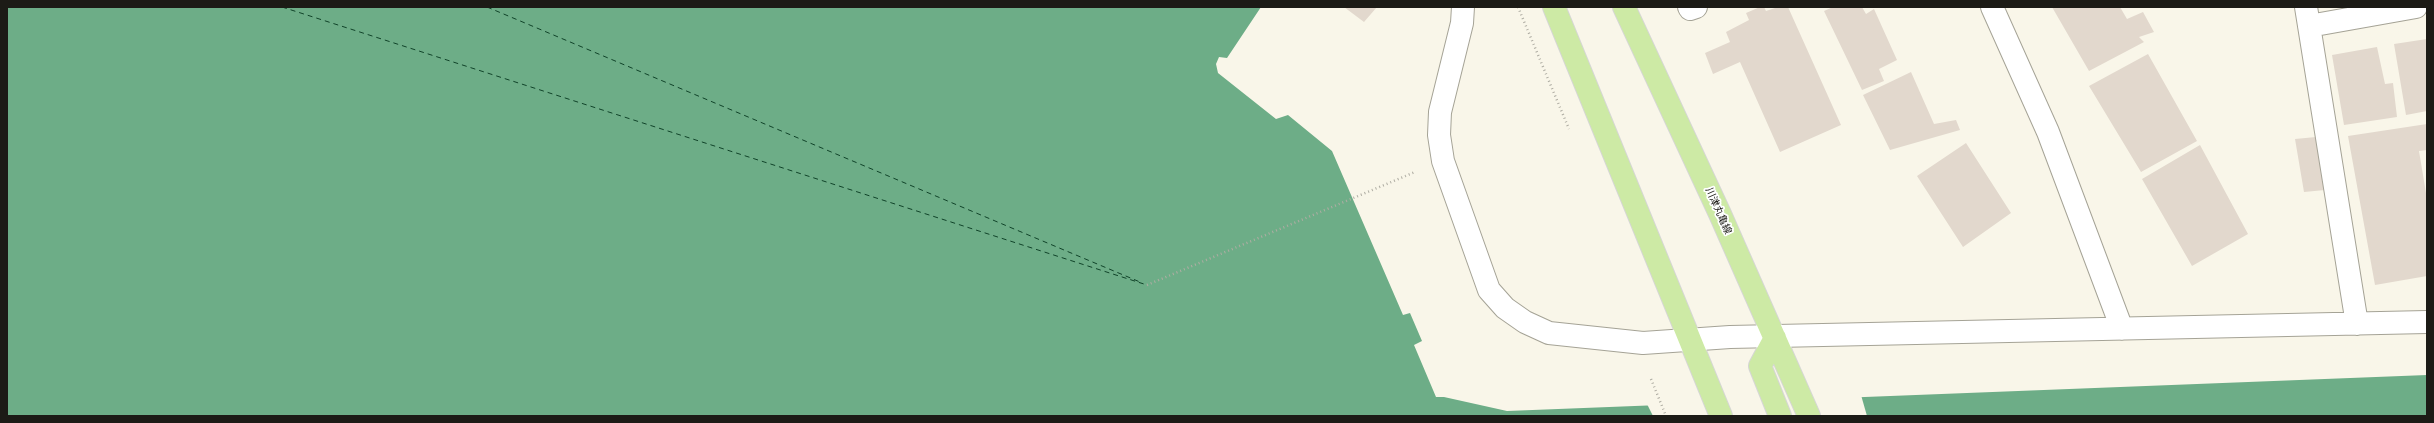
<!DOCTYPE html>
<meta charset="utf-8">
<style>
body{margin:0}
#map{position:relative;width:2434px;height:423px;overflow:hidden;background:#f9f6e9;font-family:"Roboto Condensed",sans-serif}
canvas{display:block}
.frame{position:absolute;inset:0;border:8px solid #1c1b16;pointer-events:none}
</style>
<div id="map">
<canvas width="2434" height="423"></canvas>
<div class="frame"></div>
</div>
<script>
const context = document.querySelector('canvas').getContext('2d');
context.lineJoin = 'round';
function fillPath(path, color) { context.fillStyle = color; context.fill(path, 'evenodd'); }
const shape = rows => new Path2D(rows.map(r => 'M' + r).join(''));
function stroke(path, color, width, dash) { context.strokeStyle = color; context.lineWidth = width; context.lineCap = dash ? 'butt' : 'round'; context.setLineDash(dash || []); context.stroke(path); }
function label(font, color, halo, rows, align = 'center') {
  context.font = font + ' "Roboto Condensed","Noto Sans JP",sans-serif'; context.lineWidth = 3.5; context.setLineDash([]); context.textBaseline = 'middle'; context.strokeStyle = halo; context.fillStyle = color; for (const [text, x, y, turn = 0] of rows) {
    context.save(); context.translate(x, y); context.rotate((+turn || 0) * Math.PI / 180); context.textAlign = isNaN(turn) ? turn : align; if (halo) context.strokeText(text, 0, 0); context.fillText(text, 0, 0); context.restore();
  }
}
const water = shape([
 [7,7,1261,7,1227,58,1219,57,1216,64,1218,73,1276,119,1288,115,1332,151,1403,315,1410,313,1422,341,1414,345,1436,397,1444,397,1507,411,2427,375,2427,416,7,416]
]);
const pier = shape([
 [1861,395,1867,416,1653,416,1647,404]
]);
const ferry = shape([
 [282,7,1147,285],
 [487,7,1140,282]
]);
const building = shape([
 [1344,7,1377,7,1364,22],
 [1760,7,1764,7,1766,11,1778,7,1788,7,1841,125,1780,152,1740,62,1713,74,1705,53,1730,42,1726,32,1749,20,1746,13],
 [1833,7,1862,7,1866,14,1874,9,1897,60,1879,69,1884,81,1862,90,1824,11],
 [2052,7,2120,7,2127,19,2143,12,2154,32,2139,37,2144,42,2089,71],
 [2427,39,2427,111,2406,115,2394,44],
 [2377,47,2385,84,2393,83,2397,117,2344,125,2332,55],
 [2148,54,2197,141,2141,172,2089,86],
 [1911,72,1934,124,1956,120,1960,130,1890,150,1863,95],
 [2427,124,2427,150,2419,151,2427,199,2427,276,2375,285,2348,136],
 [2316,137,2325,190,2304,192,2295,139],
 [1966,143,2011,213,1963,247,1917,176],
 [2200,145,2248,234,2192,266,2142,179]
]);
const path = shape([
 [1518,7,1569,129],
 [1147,285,1415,172],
 [1651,379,1666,416]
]);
const minor = shape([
 [1463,7,1462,23,1440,112,1439,135,1443,161,1489,290,1505,308,1525,322,1549,333,1643,343,1730,337,2427,322],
 [1689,7,1690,9,1696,7],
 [1992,7,2048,132,2122,329],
 [2306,7,2357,324],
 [2309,26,2416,7]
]);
const major = shape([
 [1554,7,1721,416],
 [1624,7,1720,214,1809,416],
 [1775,338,1760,366,1780,416]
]);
const streetNames = [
 ["川津丸亀線",1718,211,66]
];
fillPath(water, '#6dad87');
fillPath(pier, '#f9f6e9');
stroke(ferry, '#104329', 1, [5, 4]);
fillPath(building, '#e2d8cd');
stroke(minor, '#a5a396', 24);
stroke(major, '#d6d6d5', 24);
stroke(path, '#afada3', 2.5, [1, 3]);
stroke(minor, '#fff', 22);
stroke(major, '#cdeaa5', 22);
label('10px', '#1c1b16', '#fff', streetNames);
</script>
